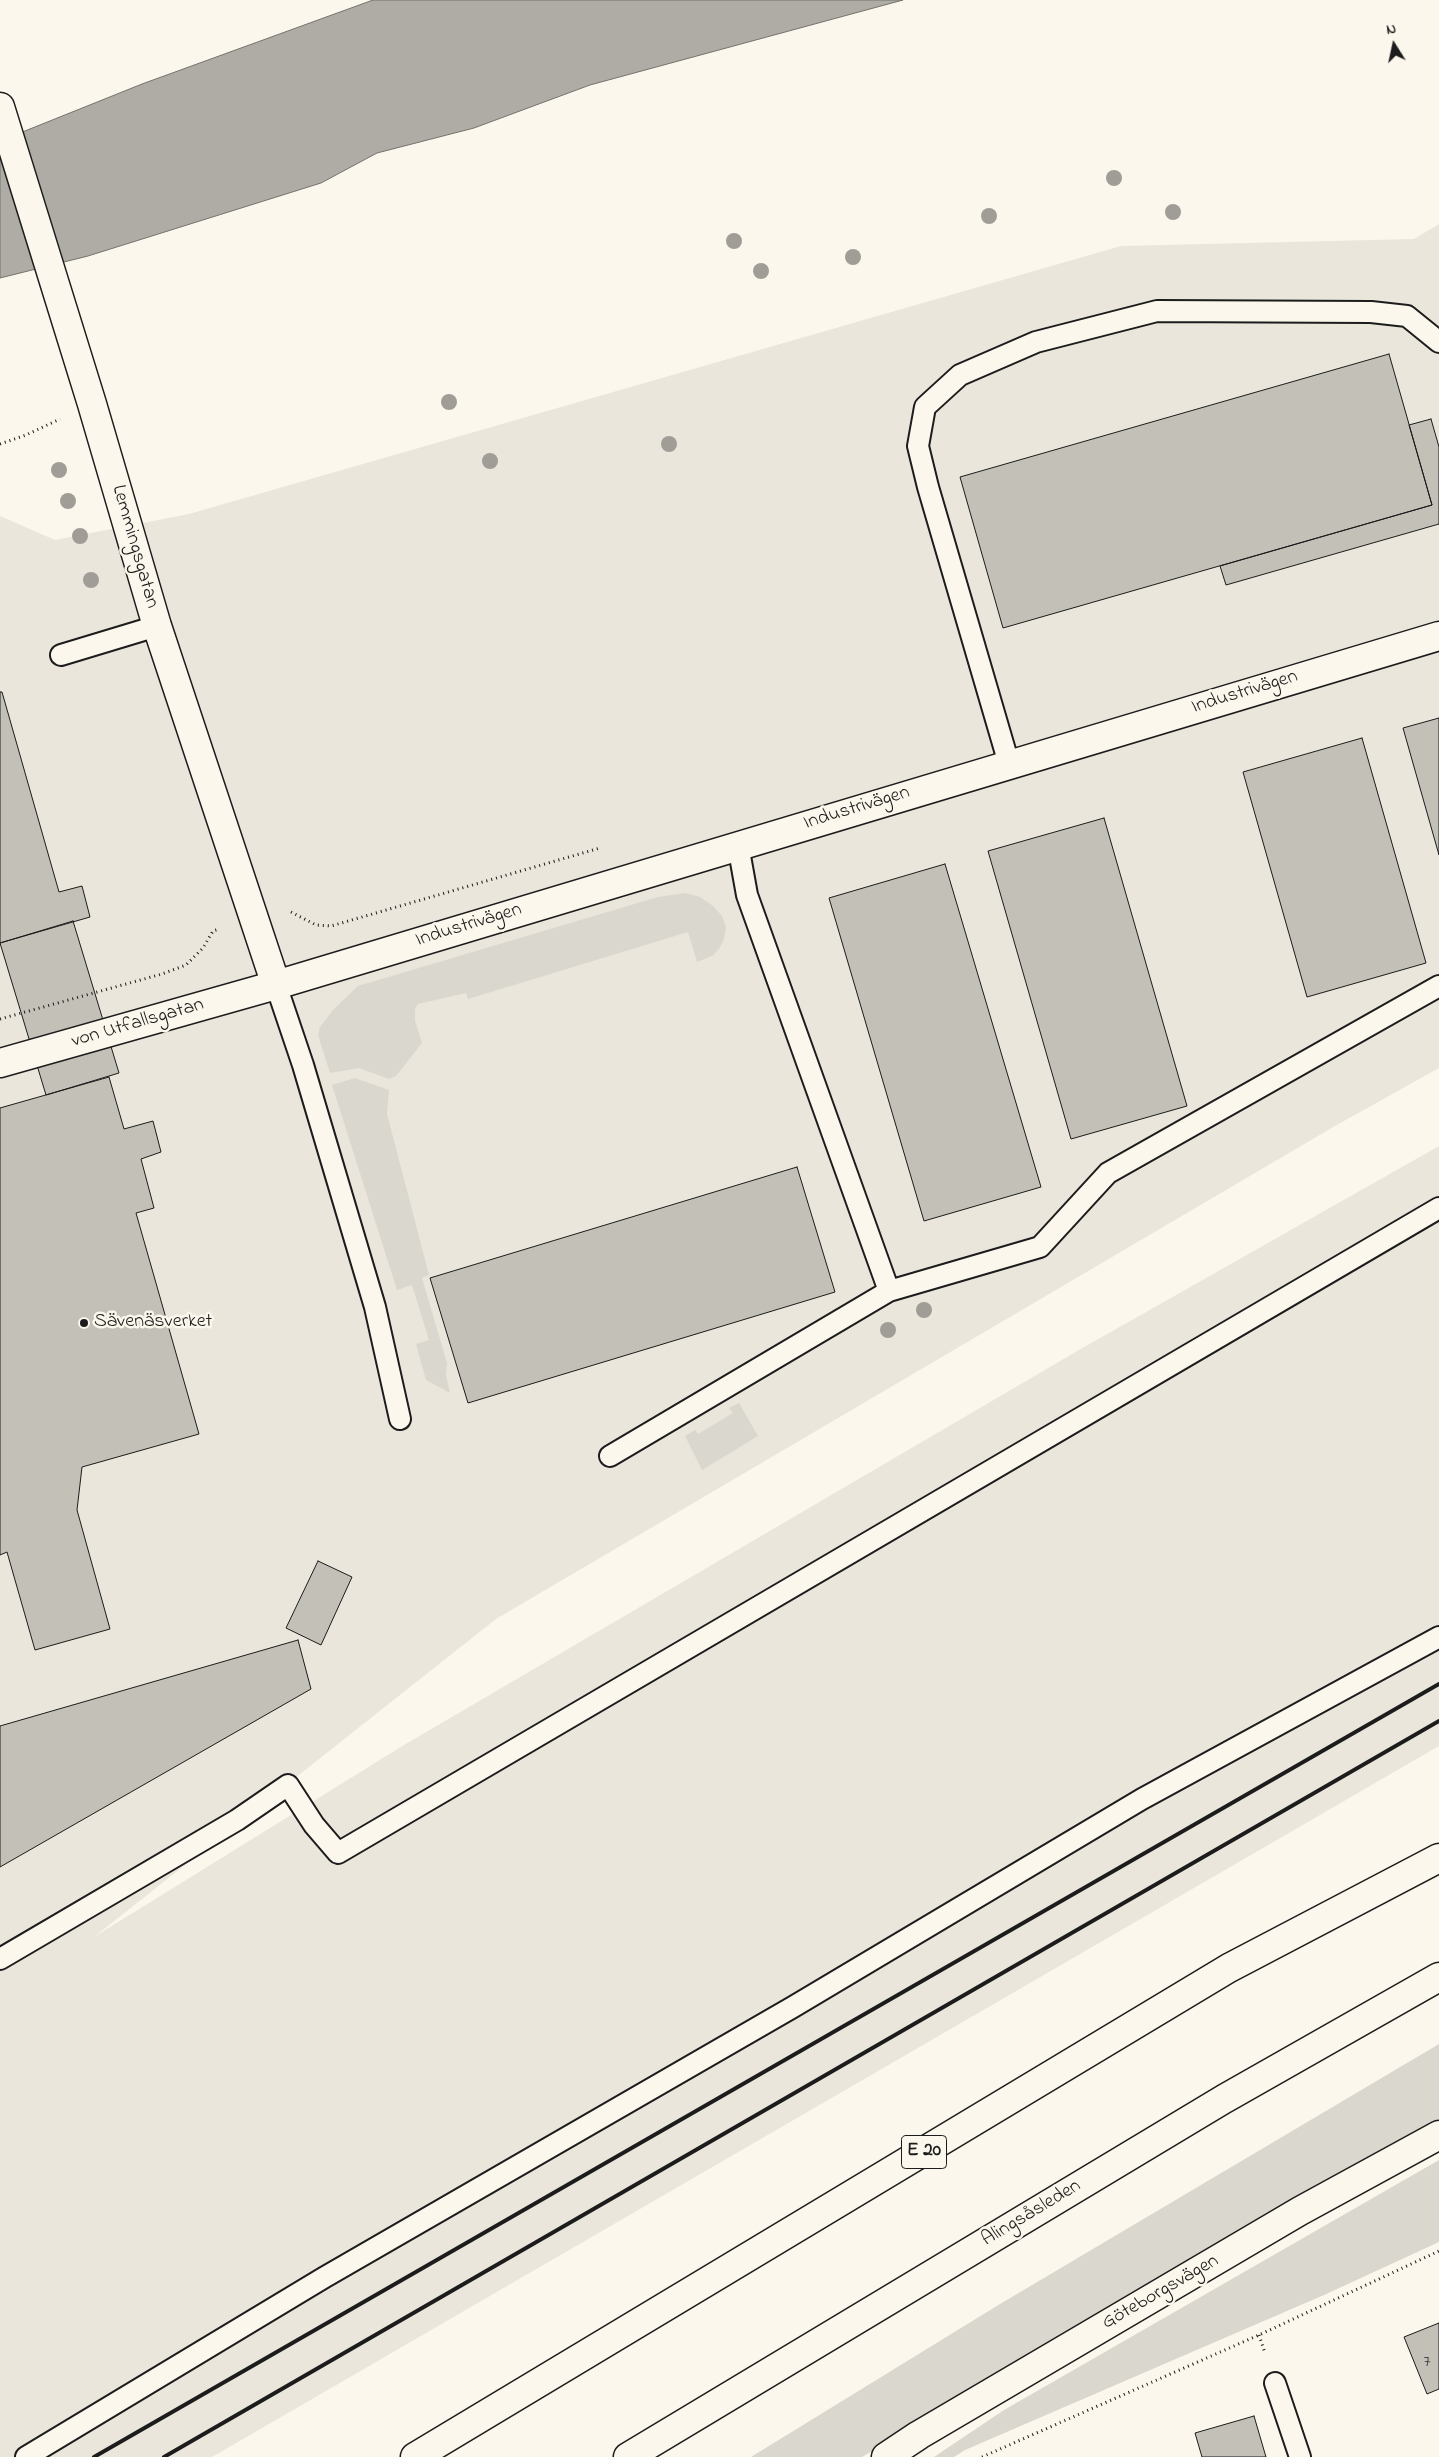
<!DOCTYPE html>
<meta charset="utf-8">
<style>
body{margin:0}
#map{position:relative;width:1439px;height:2457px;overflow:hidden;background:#fbf7ec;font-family:"Indie Flower",sans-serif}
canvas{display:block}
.north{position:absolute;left:1369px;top:20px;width:50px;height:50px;-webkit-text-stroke:4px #fbf7ec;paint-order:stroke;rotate:350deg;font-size:14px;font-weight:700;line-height:20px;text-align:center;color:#1c1c1c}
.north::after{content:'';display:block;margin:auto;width:18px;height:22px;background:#1c1c1c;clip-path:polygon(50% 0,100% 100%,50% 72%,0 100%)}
</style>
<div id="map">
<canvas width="1439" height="2457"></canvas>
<div class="north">N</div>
</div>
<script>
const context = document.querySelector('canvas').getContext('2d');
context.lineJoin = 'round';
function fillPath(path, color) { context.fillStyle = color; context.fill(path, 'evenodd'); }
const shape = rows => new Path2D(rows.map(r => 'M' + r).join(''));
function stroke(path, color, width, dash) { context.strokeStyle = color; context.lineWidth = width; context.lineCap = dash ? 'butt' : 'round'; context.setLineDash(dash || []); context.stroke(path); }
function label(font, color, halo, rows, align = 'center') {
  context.font = font + ' "Indie Flower",sans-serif'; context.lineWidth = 5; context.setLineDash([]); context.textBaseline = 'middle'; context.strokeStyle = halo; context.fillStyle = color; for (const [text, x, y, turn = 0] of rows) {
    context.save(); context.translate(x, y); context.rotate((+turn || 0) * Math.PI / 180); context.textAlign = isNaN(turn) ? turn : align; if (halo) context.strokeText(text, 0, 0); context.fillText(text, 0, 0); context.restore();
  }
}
const built = shape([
 [1439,224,1439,1068,1335,1126,496,1619,94,1937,404,1745,1079,1350,1439,1146,1439,1746,212,2457,0,2457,0,516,55,540,189,514,1121,246,1414,239]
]);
const green = shape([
 [685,893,700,897,713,906,722,916,726,927,724,939,719,949,712,956,697,962,688,932,468,999,466,993,418,1004,415,1009,415,1021,422,1043,396,1076,389,1079,359,1068,330,1073,318,1035,320,1027,333,1010,358,986,658,897],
 [355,1078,389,1090,387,1114,429,1275,422,1278,447,1363,446,1375,450,1393,426,1380,416,1344,429,1340,412,1285,397,1290,332,1085],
 [739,1403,758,1436,702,1470,685,1436,695,1430,698,1434,733,1413,729,1408],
 [1439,2044,1439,2121,1322,2184,862,2457,751,2457,1000,2304],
 [1439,2160,1439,2242,1324,2295,965,2450,954,2457,934,2457,1004,2410]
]);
const water = shape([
 [373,0,903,0,590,85,474,128,377,153,321,183,88,256,0,278,0,141,142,84,373,0]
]);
const building = shape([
 [1389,354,1432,505,1003,628,960,477,1389,354],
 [1431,419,1439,447,1439,524,1226,585,1220,566,1432,505,1409,425,1431,419],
 [0,692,2,692,59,892,82,886,90,917,0,943,0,692],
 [1439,718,1439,855,1403,728,1439,718],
 [1362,738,1426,963,1307,997,1243,772,1362,738],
 [1104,818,1187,1106,1071,1139,988,851,1104,818],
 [945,864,1041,1187,924,1221,829,898,945,864],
 [73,921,119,1073,46,1095,0,943,73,921],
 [109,1077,124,1129,153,1121,161,1152,141,1159,154,1208,136,1213,199,1434,82,1467,77,1510,110,1629,35,1650,7,1552,0,1555,0,1108,109,1077],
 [797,1167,835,1292,468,1403,430,1278,797,1167],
 [318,1561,352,1577,321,1645,286,1628,318,1561],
 [298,1640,311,1689,0,1867,0,1726,298,1640],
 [1439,2323,1439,2389,1427,2394,1404,2337,1439,2323],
 [1254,2416,1266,2457,1202,2457,1195,2433,1254,2416]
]);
const path = shape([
 [0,444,26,435,60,419],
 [291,912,316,925,331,926,600,848],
 [0,1019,162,974,186,965,203,948,213,931,219,929],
 [1259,2335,1265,2353],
 [982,2457,1259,2335,1439,2251]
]);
const service = shape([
 [61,655,157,626],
 [1009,764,928,487,918,446,925,407,960,375,1036,342,1157,311,1371,312,1407,316,1439,342],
 [738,845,747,895,889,1291],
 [276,985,303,1065,375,1307,400,1419],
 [610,1456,889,1291,1040,1247,1108,1173,1439,986],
 [0,1959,237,1820,288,1785,314,1825,338,1853,1439,1208],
 [1275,2383,1300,2457],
 [26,2457,325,2277,793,2007,1142,1799,1439,1637]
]);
const minor = shape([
 [0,107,92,404,157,626,276,985]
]);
const tertiary = shape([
 [0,1063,276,985,1439,636],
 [886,2457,919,2435,1300,2211,1439,2135]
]);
const motorway = shape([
 [415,2457,1229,1968,1439,1858],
 [628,2457,1224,2099,1439,1977]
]);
const rail = shape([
 [94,2457,1439,1684],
 [164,2457,1439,1721]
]);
const trees = [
 [1114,178],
 [1173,212],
 [989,216],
 [734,241],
 [853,257],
 [761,271],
 [449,402],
 [669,444],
 [490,461],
 [59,470],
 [68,501],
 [80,536],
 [91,580],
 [924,1310],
 [888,1330]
];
const markers = [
 [84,1323,5,"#1c1c1c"]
];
const numberNames = [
 ["7",1427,2363]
];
const shields = [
 [924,2152,45]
];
const shieldNames = [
 ["E 20",924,2152]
];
const streetNames = [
 ["Lemmingsgatan",134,547,74],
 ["Industrivägen",1245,693,-17],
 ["Industrivägen",857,809,-17],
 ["Industrivägen",469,926,-17],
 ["von Utfallsgatan",138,1024,-16],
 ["Alingsåsleden",1032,2214,-31],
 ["Göteborgsvägen",1161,2293,-30]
];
const poiNames = [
 ["Sävenäsverket",94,1323]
];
fillPath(built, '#eae6dc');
fillPath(green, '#dad7ce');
fillPath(water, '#afaca5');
stroke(water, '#74726e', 1);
fillPath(building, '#c3c0b8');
stroke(building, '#1c1c1c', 1);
stroke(service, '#1c1c1c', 24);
stroke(minor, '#1c1c1c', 31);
stroke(tertiary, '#1c1c1c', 31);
stroke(motorway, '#1c1c1c', 31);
stroke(path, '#1c1c1c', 3, [1, 4]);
stroke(service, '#fbf7ec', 20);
stroke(minor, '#fbf7ec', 28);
stroke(tertiary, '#fbf7ec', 28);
stroke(motorway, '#fbf7ec', 28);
stroke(rail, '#1c1c1c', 4);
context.fillStyle = '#a09d97';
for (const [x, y] of trees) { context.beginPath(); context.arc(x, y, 8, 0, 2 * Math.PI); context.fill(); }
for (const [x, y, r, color] of markers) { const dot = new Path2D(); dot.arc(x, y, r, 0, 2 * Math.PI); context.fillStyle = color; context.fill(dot); stroke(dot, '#fbf7ec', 2); }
label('18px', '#464543', null, numberNames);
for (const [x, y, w] of shields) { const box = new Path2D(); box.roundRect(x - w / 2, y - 16.5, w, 33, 4); context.fillStyle = '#fbf7ec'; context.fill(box); stroke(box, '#1c1c1c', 1); }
label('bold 19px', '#1c1c1c', null, shieldNames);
label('20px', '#1c1c1c', '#fbf7ec', streetNames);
label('20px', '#1c1c1c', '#fbf7ec', poiNames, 'left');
</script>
